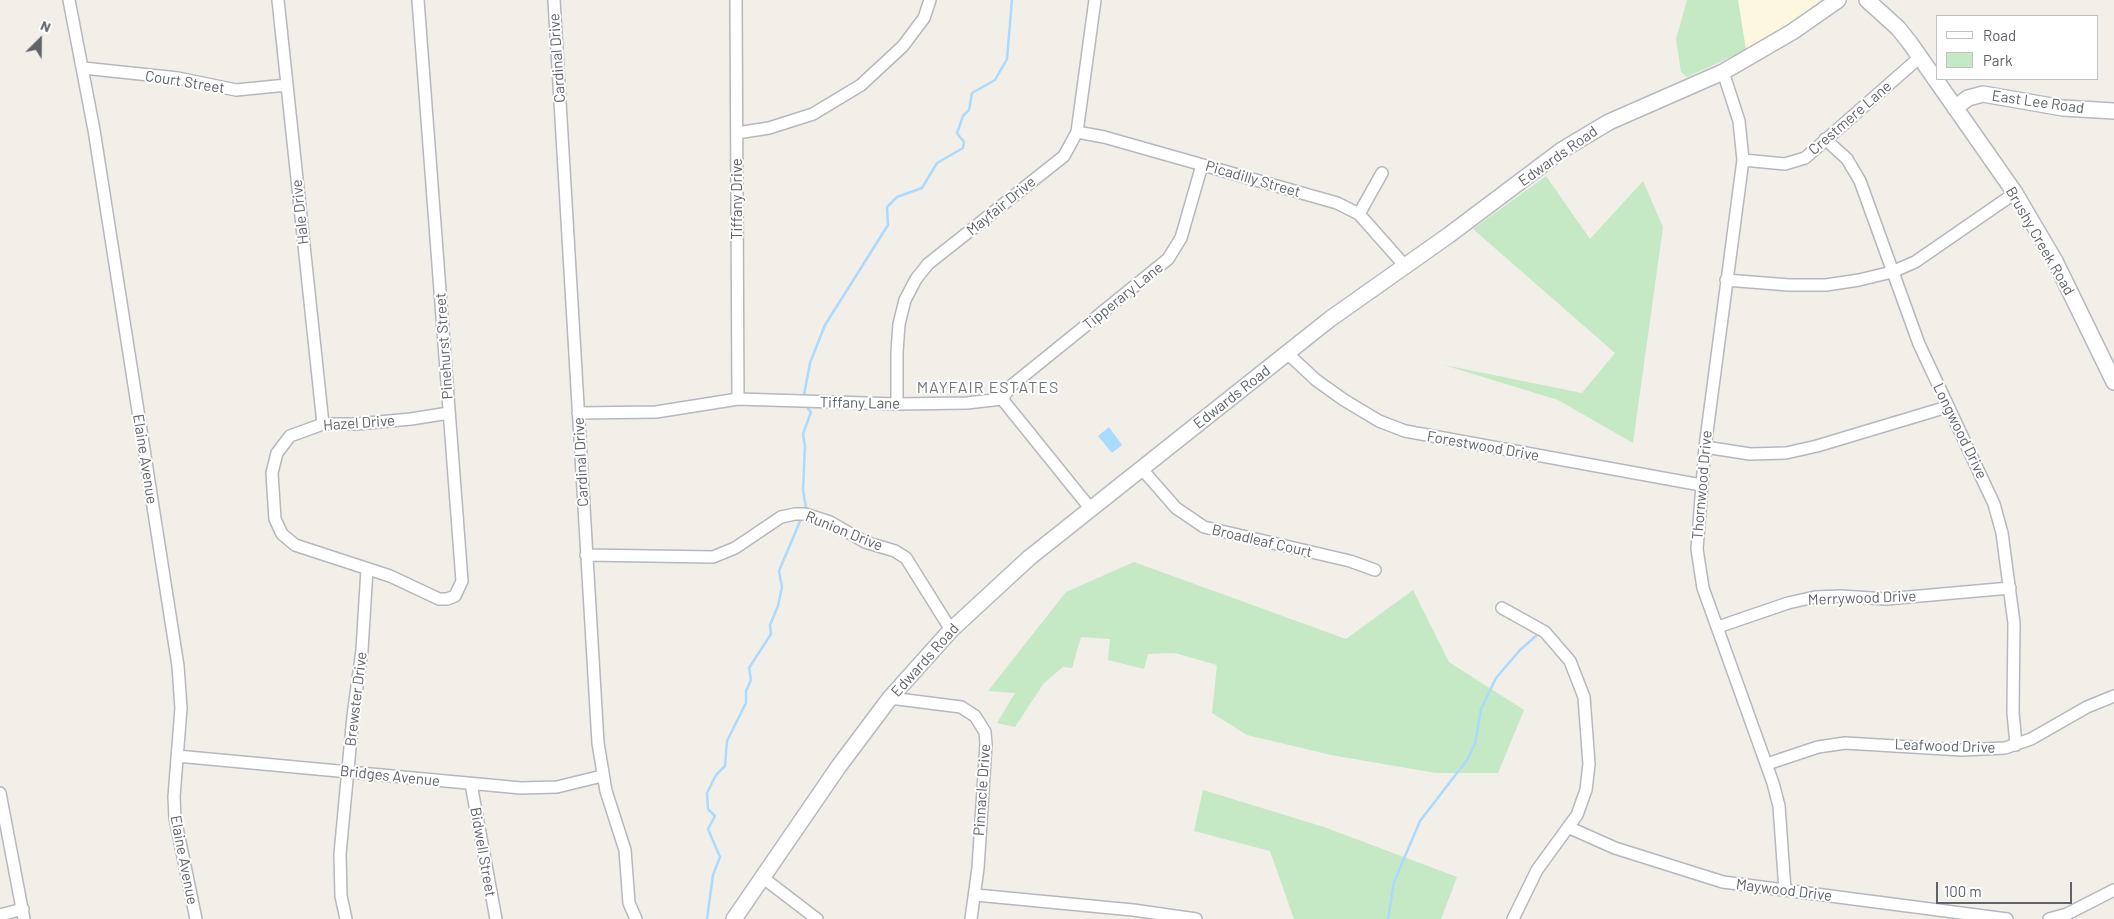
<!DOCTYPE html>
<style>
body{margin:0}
#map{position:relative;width:2114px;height:919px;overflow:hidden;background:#f1efe8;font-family:Barlow,sans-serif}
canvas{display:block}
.legend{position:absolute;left:1936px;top:15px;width:162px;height:65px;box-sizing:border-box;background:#fff;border:1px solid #bfc1c3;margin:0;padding:6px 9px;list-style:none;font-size:15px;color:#5f6368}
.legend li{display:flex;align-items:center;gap:10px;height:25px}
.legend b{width:25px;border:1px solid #bfc1c3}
.north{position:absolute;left:15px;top:15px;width:50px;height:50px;-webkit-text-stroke:4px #fff;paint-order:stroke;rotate:23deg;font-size:14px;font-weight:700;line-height:20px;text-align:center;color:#5f6368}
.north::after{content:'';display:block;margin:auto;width:18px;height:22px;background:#5f6368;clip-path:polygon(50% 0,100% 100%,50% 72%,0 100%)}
.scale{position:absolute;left:1936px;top:882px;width:136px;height:22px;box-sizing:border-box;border:2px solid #5f6368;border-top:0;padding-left:6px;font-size:15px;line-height:18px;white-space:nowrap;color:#5f6368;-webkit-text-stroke:4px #fff;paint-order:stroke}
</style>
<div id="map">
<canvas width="2114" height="919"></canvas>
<ul class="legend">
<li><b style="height:6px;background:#fff"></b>Road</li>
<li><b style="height:14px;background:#c5e8c5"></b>Park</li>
</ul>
<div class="north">N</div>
<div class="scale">100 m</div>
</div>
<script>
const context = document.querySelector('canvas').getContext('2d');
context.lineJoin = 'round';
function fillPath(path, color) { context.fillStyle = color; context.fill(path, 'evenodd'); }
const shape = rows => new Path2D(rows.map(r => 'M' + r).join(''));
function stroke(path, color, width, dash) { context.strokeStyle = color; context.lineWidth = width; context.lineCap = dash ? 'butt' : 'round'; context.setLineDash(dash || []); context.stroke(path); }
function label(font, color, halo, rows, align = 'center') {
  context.font = font + ' Barlow,sans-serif'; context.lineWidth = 4; context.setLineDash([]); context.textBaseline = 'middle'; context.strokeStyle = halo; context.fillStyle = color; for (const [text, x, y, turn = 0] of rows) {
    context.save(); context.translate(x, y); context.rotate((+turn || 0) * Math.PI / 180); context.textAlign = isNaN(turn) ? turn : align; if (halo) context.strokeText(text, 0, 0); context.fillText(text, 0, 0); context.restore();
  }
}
const commercial = shape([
 [1738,0,1818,0,1817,6,1801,19,1763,42,1746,50]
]);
const green = shape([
 [1687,0,1738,0,1746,50,1687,77,1681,72,1676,39],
 [1546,176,1590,239,1643,181,1663,227,1633,443,1558,400,1444,365,1582,393,1615,353,1473,229],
 [1134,562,1346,639,1413,590,1449,662,1524,710,1498,773,1436,773,1331,755,1247,735,1212,713,1217,665,1175,653,1148,654,1144,669,1108,660,1110,639,1081,637,1072,668,1063,667,1044,683,1015,727,997,723,1015,693,988,691,1066,592],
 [1203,790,1324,827,1457,877,1441,919,1294,919,1270,851,1194,831]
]);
const water = shape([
 [1109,427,1122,445,1112,453,1098,436]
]);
const stream = shape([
 [804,395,810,363,825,325,888,225,887,207,897,197,922,188,937,163,963,148,964,142,957,133,963,116,969,110,972,93,995,80,1007,59,1012,0],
 [806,508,803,490,805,446,803,434,811,412,808,409],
 [707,919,713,875,720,857,708,829,715,816,708,809,707,793,716,775,725,766,727,741,746,703,746,691,751,680,749,668,771,634,770,625,778,606,782,587,779,571,801,519],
 [1388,919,1394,882,1420,821,1467,760,1475,744,1481,709,1496,678,1520,650,1537,635]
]);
const street = shape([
 [69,0,94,130,178,666,181,708,174,797,175,818,196,919],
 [278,0,323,424],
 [418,0,462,581,455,596,447,599,439,599,390,576,295,545,282,534,275,519,272,473,277,453,290,436,323,424,357,424,411,419,449,413],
 [554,0,598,743,606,791,625,850,629,903,636,919],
 [736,0,738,399],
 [83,68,178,78,236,90,287,85],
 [1723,72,1739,121,1743,160,1705,447,1697,549,1703,588,1773,783,1779,806,1785,890],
 [1077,132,1104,137,1337,203,1359,214,1405,266],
 [737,133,769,128,813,114,861,85,903,46,924,18,930,0],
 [1825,139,1847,159,1860,181,1919,344,1994,504,2002,533,2014,623,2013,712,2016,745],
 [1743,160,1785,164,1805,158,1920,57],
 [1359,214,1382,173],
 [1726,280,1789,285,1826,285,1859,280,1892,272,1915,262,2015,193],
 [1287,353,1316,380,1344,400,1379,421,1405,431,1701,485],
 [1002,399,1011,386,1168,259,1181,238,1202,165],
 [897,404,897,352,899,324,905,300,916,279,928,264,1064,156,1077,132,1095,0],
 [578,413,656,412,738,399,897,404,967,403,1002,399,1090,508],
 [1705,447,1750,454,1786,453,1817,446,1947,407],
 [1141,468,1176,508,1204,527,1350,561,1375,570],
 [586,555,713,557,735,548,781,517,795,514,805,514,830,522,865,542,895,551,906,558,951,630],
 [1502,608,1545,632,1570,661,1584,697,1589,764,1586,790,1577,815,1537,870,1513,919],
 [1718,627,1788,603,1815,597,1841,596,1886,599,2010,588],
 [890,698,961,707,975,716,985,732,986,744,978,868,971,919],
 [177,756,521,788,557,787,602,776],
 [1767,764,1818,747,1845,743,1962,750,2005,748,2031,739,2087,707,2114,696],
 [471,784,496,919],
 [0,793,24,919],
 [1570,828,1615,848,1723,882,2007,919],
 [762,877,817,919],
 [976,895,1133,910,1196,919],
 [0,915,23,909],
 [346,919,341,896,340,854,353,716,362,650,367,569],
 [2049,919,2067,914,2114,890]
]);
const secondary = shape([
 [1867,0,1898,28,1910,43,2015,193,2055,261,2114,382],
 [1955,108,1968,98,1983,94,2063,108,2114,111],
 [734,919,839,766,890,698,951,630,1029,558,1330,319,1449,235,1562,150,1609,122,1723,72,1792,32,1838,0]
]);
const streetNames = [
 ["Cardinal Drive",557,58,-94],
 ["Court Street",185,82,9],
 ["East Lee Road",2038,102,8],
 ["Crestmere Lane",1850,118,-41],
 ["Edwards Road",1558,156,-35],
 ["Picadilly Street",1253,179,16],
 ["Tiffany Drive",737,199,-90],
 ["Mayfair Drive",1001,206,-39],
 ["Hale Drive",300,212,-96],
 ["Brushy Creek Road",2040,241,60],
 ["Tipperary Lane",1123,296,-39],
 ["Pinehurst Street",444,346,-94],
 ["Edwards Road",1232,397,-38],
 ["Tiffany Lane",860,403,1],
 ["Hazel Drive",359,423,-4],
 ["Longwood Drive",1960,431,64],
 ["Forestwood Drive",1483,446,10],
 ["Elaine Avenue",145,459,81],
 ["Cardinal Drive",581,462,-93],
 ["Thornwood Drive",1702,485,-85],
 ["Runion Drive",844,531,22],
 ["Broadleaf Court",1262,541,13],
 ["Merrywood Drive",1862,598,-2],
 ["Edwards Road",925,660,-48],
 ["Brewster Drive",356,699,-83],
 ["Leafwood Drive",1945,746,2],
 ["Bridges Avenue",390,776,6],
 ["Pinnacle Drive",982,790,-86],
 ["Bidwell Street",483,852,80],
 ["Elaine Avenue",184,860,79],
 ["Maywood Drive",1784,890,7]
];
const neighbourhoodNames = [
 ["MAYFAIR ESTATES",988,388]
];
fillPath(commercial, '#fef7e0');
fillPath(green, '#c5e8c5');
fillPath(water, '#aadaff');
stroke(stream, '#aadaff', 2.5);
stroke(street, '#b5b8bc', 14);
stroke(secondary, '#b6babf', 18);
stroke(street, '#fff', 11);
stroke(secondary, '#fff', 15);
label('15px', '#5f6368', '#fff', streetNames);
context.letterSpacing = '1px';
label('16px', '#70757a', '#fff', neighbourhoodNames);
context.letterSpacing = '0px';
</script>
